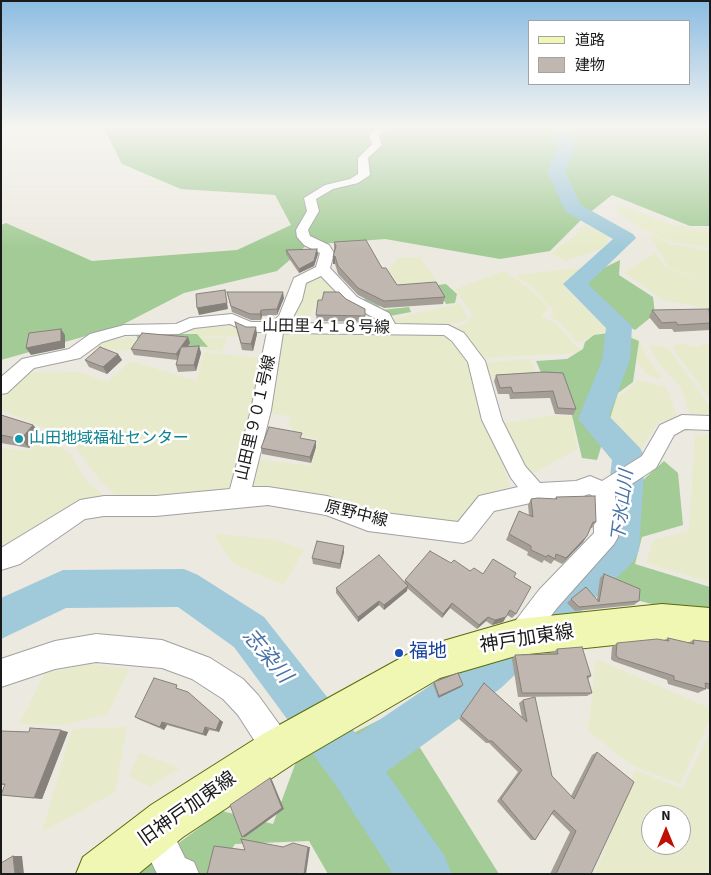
<!DOCTYPE html>
<meta charset="utf-8">
<style>
body{margin:0}
#map{position:relative;width:711px;height:875px;overflow:hidden;background:#ece9e0;font-family:"Source Sans 3","Noto Sans JP",sans-serif}
canvas{display:block}
.frame{position:absolute;inset:0;border:2px solid #1a1a1a;pointer-events:none}
.legend{position:absolute;left:528px;top:20px;width:162px;height:65px;box-sizing:border-box;background:#fff;border:1px solid #a3a3a3;margin:0;padding:6px 9px;list-style:none;font-size:15px;color:#1a1a1a}
.legend li{display:flex;align-items:center;gap:10px;height:25px}
.legend b{width:25px;border:1px solid #a3a3a3}
.north{position:absolute;left:641px;top:805px;width:50px;height:50px;box-sizing:border-box;background:#fff;border:1px solid #a3a3a3;border-radius:50%;rotate:0deg;font-size:14px;font-weight:700;line-height:20px;text-align:center;color:#1a1a1a}
.north::after{content:'';display:block;margin:auto;width:18px;height:22px;background:#c01004;clip-path:polygon(50% 0,100% 100%,50% 72%,0 100%)}
</style>
<div id="map">
<canvas width="711" height="875"></canvas>
<div class="frame"></div>
<ul class="legend">
<li><b style="height:6px;background:#f0f7b3"></b>道路</li>
<li><b style="height:14px;background:#c0b8b0"></b>建物</li>
</ul>
<div class="north">N</div>
</div>
<script>
const context = document.querySelector('canvas').getContext('2d');
context.lineJoin = 'round';
function fillPath(path, color) { context.fillStyle = color; context.fill(path, 'evenodd'); }
const shape = rows => new Path2D(rows.map(r => 'M' + r).join(''));
function stroke(path, color, width, dash) { context.strokeStyle = color; context.lineWidth = width; context.lineCap = dash ? 'butt' : 'round'; context.setLineDash(dash || []); context.stroke(path); }
function label(font, color, halo, rows, align = 'center') {
  context.font = font + ' "Source Sans 3","Noto Sans JP",sans-serif'; context.lineWidth = 5; context.setLineDash([]); context.textBaseline = 'middle'; context.strokeStyle = halo; context.fillStyle = color; for (const [text, x, y, turn = 0] of rows) {
    context.save(); context.translate(x, y); context.rotate((+turn || 0) * Math.PI / 180); context.textAlign = isNaN(turn) ? turn : align; if (halo) context.strokeText(text, 0, 0); context.fillText(text, 0, 0); context.restore();
  }
}
const farmland = shape([
 [622,205,670,224,710,231,710,247,675,243,646,231,614,211],
 [583,225,611,233,605,247,566,261,551,253,577,234],
 [650,236,656,236,670,244,710,251,710,283,668,267],
 [656,253,665,267,710,284,710,313,706,308,663,300,624,272],
 [420,257,438,283,405,289,396,283,388,271,398,258],
 [579,268,581,272,562,285,591,313,605,314,616,326,578,343,558,321,551,317,553,310,532,287,515,275],
 [504,271,528,288,549,308,541,316,556,324,582,353,480,358,452,328,465,324,473,316,455,289],
 [313,278,326,279,340,297,323,296,321,304,313,307,309,323,290,322,301,285],
 [460,303,467,316,467,320,441,327,395,327,389,320],
 [213,326,236,327,244,332,242,336,197,337,187,330],
 [283,330,451,334,473,362,510,486,485,494,460,528,245,490,255,459,311,466,319,439,298,435,288,424,290,416,267,413],
 [630,334,641,343,647,358,662,377,660,379,645,373,630,348],
 [131,338,138,345,135,351,88,347,102,341],
 [200,338,227,338,222,352,205,350],
 [678,343,695,347,704,344,710,346,710,399,673,348],
 [649,345,668,348,710,407,710,416,690,414,680,386,659,364],
 [204,352,265,359,233,490,119,498,101,482,77,449,58,434,1,410,1,396,27,373,79,372,108,382,131,361,196,381],
 [530,359,538,378,490,379,484,363],
 [638,380,666,387,678,419,659,421,639,452,608,424,607,402,624,394],
 [551,415,572,416,577,449,530,475,501,424],
 [710,434,710,582,646,563,654,540,689,531,695,436],
 [41,436,71,454,87,482,102,494,94,503,1,552,1,448,29,451],
 [219,534,277,540,304,550,284,585,234,564,215,537],
 [596,659,710,708,710,719,680,784,631,765,588,731],
 [89,664,129,669,108,714,63,725,19,724,45,673],
 [127,727,115,792,42,832,72,729],
 [710,733,710,874,595,874,635,770,682,789],
 [651,815,681,815,681,845,651,845],
 [139,753,180,768,150,787,129,776]
]);
const forest = shape([
 [97,127,710,127,710,226,690,226,612,195,583,218,550,251,500,259,385,239,307,245,277,271,184,293,118,327,1,360,1,225,6,223,92,261,237,250,291,225,275,195,181,189,122,164,105,131],
 [620,260,619,275,653,297,655,314,635,330,596,309,569,285],
 [446,284,457,294,455,303,446,304,437,288,375,297,381,310,409,307,411,312,390,316,361,300,384,292],
 [616,332,639,341,633,382,618,393,597,460,582,458,563,377,543,377,536,361,567,359,583,349,585,342,594,335],
 [136,334,197,334,208,347,139,343],
 [664,461,678,473,683,525,642,537,635,564,710,587,710,619,594,589,616,523,633,489],
 [397,711,499,874,328,874,309,841,235,844,216,874,137,874,222,811,273,824,296,762]
]);
const river = shape([
 [556,127,570,127,575,145,565,171,581,205,633,234,636,238,588,284,632,326,630,360,609,416,640,448,645,457,639,550,633,562,501,688,386,772,444,855,452,874,393,874,335,784,234,647,178,607,66,608,1,639,1,598,63,570,184,569,198,575,264,617,357,735,471,658,602,542,612,460,578,419,602,360,606,328,563,284,613,239,566,212,564,208,547,171,559,145,556,127]
]);
const street = shape([
 [378,127,388,127,379,136,382,145,368,158,370,175,358,183,333,189,316,199,319,211,308,230,310,236,329,245,334,253,330,268,357,297,389,313,395,324,448,325,464,333,485,361,502,420,525,466,540,483,576,481,590,476,602,481,642,456,660,425,682,415,710,416,710,430,685,429,674,435,656,468,615,495,618,537,614,544,557,608,528,646,519,650,510,646,506,637,510,628,539,590,594,533,593,496,589,494,576,499,535,502,494,511,471,540,463,543,368,531,326,515,268,505,156,516,104,516,85,519,20,564,1,570,1,548,80,500,104,496,156,496,230,489,251,410,267,332,248,332,230,324,194,328,179,334,125,335,102,342,80,358,34,368,7,393,1,394,1,377,22,359,69,349,90,334,124,325,176,324,190,318,232,314,251,322,272,322,279,316,294,278,316,267,320,253,304,245,297,237,296,230,307,211,304,198,325,185,350,179,358,174,358,158,372,144,369,135,378,127],
 [321,276,347,303,376,319,379,324,290,323,302,300,306,283,321,276],
 [283,333,444,335,452,341,468,362,482,420,511,478,518,487,479,496,458,522,368,511,327,496,268,487,252,487,271,410,283,333],
 [96,634,162,640,210,658,243,679,258,695,289,738,293,749,289,760,278,764,267,760,238,715,223,699,192,679,162,668,96,662,55,669,1,687,1,659,55,641,96,634],
 [154,814,166,819,185,858,194,862,199,874,157,874,137,831,142,819,154,814]
]);
const secondary = shape([
 [662,604,710,608,710,644,662,640,519,655,440,678,293,764,183,837,138,874,76,874,83,857,151,805,263,734,419,648,519,619,662,604]
]);
const wall = shape([
 [334,242,382,268,397,285,445,297,443,304,384,308,358,295,338,274,335,264,333,264,333,257,334,250],
 [286,250,318,254,314,266,299,273,286,254],
 [227,292,284,298,277,315,262,316,261,320,251,320,232,312],
 [346,299,365,309,365,322,317,321,316,315],
 [652,310,710,310,710,330,674,332,672,329,659,329,649,317],
 [235,322,257,334,253,351,242,350],
 [188,337,190,343,188,346,199,346,201,353,196,371,178,372,176,365,177,360,134,355,131,349],
 [118,354,122,360,107,374,89,367,85,360],
 [544,372,576,409,573,415,555,414,550,398,510,399,509,394,498,394,494,381,496,375],
 [1,415,33,425,41,434,29,448,1,443],
 [303,439,316,441,316,447,311,463,262,454,261,448],
 [556,497,596,522,592,528,591,528,583,542,562,564,554,560,551,564,544,560,542,563,527,555,528,552,506,540,519,511,529,516,528,505,531,499,555,499],
 [344,546,344,552,340,569,313,564,312,558],
 [451,563,470,571,483,574,514,577,516,614,512,618,507,615,503,622,492,625,486,621,477,629,450,608,442,618,407,588,407,591,384,610,379,605,358,622,336,593,336,588,404,583,405,580],
 [604,574,639,601,634,605,575,611,567,603,571,599,597,599,600,578],
 [668,638,688,643,693,640,710,642,710,690,706,688,706,689,698,693,668,684,667,680,613,661,611,659,612,647,617,643,664,640],
 [557,649,591,676,588,679,592,693,587,696,518,697,512,659,515,655,552,653],
 [434,682,461,687,438,698,433,684],
 [484,683,522,717,519,703,523,700,552,776,571,796,592,755,597,752,591,874,550,874,570,832,552,814,535,840,531,840,497,801,518,772,489,743,486,743,459,719],
 [181,689,181,690,223,722,219,732,209,730,206,736,167,725,164,730,140,720,135,717],
 [1,731,29,732,68,732,42,799,1,795,5,785,1,785]
]);
const shadedWall = shape([
 [317,249,318,254,314,266,299,273,299,269],
 [335,256,335,264,333,264,333,257],
 [225,290,228,309,199,315,197,308],
 [283,292,284,298,277,315,277,309],
 [261,310,262,316,261,320,260,314],
 [256,327,257,334,253,351,251,344],
 [61,329,65,335,65,348,31,355,26,348],
 [188,337,190,343,179,360,176,354],
 [199,346,201,353,196,371,194,365],
 [118,354,122,360,107,374,103,367],
 [33,425,41,434,29,448,21,439],
 [316,441,316,447,311,463,310,457],
 [587,536,583,542,562,564,566,558],
 [344,546,344,552,340,569,340,564],
 [408,586,407,591,384,610,384,605],
 [379,601,379,605,358,622,358,617],
 [452,603,450,608,442,618,443,614],
 [488,617,486,621,477,629,479,625],
 [506,617,503,622,492,625,495,620],
 [463,685,461,687,438,698,439,696],
 [220,720,223,722,219,732,216,730],
 [162,722,167,725,164,730,160,727],
 [205,727,209,730,206,736,203,734],
 [61,730,68,732,42,799,34,798],
 [270,778,272,780,284,809,245,837,242,837],
 [308,847,310,847,306,874,304,874],
 [13,856,22,856,24,874,15,874]
]);
const building = shape([
 [366,240,382,268,386,268,397,285,436,282,445,297,384,301,358,288,338,266,335,256,333,257,336,246,334,242,366,240],
 [317,249,314,261,299,269,286,250,317,249],
 [225,290,227,303,197,308,196,294,225,290],
 [227,292,283,292,277,309,261,310,260,314,250,314,231,306,227,292],
 [324,292,339,292,346,299,365,309,365,316,316,315,318,300,322,300,324,292],
 [709,309,710,323,678,325,676,322,662,323,652,310,709,309],
 [235,322,246,327,256,327,251,344,241,343,235,322],
 [61,329,61,341,26,348,29,333,61,329],
 [142,333,188,337,176,354,131,349,142,333],
 [199,346,194,365,176,365,181,347,199,346],
 [100,347,118,354,103,367,85,360,100,347],
 [544,372,563,373,576,409,558,408,553,391,513,393,511,387,500,388,496,375,544,372],
 [1,415,33,425,21,439,1,435,1,415],
 [269,427,302,433,300,438,316,441,310,457,261,448,269,427],
 [595,496,596,522,593,522,587,536,566,558,556,554,555,559,548,555,546,557,531,550,531,546,509,534,519,511,533,517,531,499,538,498,557,499,556,497,595,496],
 [317,541,344,546,340,564,312,558,317,541],
 [430,551,451,563,454,560,470,571,474,568,483,574,493,559,516,573,514,577,531,587,516,614,510,610,506,617,495,620,488,617,479,625,452,603,443,614,405,580,430,551],
 [379,555,408,586,384,605,379,601,358,617,336,588,379,555],
 [604,574,640,589,639,601,579,607,571,599,586,587,599,602,604,574],
 [668,638,694,644,693,640,710,642,710,684,705,683,706,689,674,680,674,676,618,658,616,655,617,643,657,639,669,641,668,638],
 [582,647,591,676,587,676,592,693,522,693,515,655,558,654,557,649,582,647],
 [458,673,463,685,439,696,434,682,458,673],
 [154,678,177,685,176,688,188,692,220,720,216,730,205,727,203,734,162,722,160,727,135,717,154,678],
 [484,683,527,722,523,700,535,697,552,776,574,799,597,752,634,782,591,874,556,874,576,831,554,810,535,840,501,799,522,770,492,741,489,741,461,716,484,683],
 [30,728,61,730,34,798,1,795,5,784,1,784,1,731,29,732,30,728],
 [270,778,282,808,242,837,230,805,270,778],
 [241,839,283,847,293,843,308,847,304,874,207,874,214,846,245,850,241,839],
 [13,856,15,874,1,874,1,863,13,856]
]);
const markers = [
 [19,439,5,"#0f9aa8"],
 [399,653,5,"#1a4fb4"]
];
const streetNames = [
 ["山田里４１８号線",326,328,1],
 ["山田里９０１号線",257,418,-77],
 ["原野中線",356,515,14]
];
const cultureNames = [
 ["山田地域福祉センター",29,439]
];
const waterNames = [
 ["下氷山川",624,506,-83]
];
const nearStreetnames = [
 ["神戸加東線",527,640,-9],
 ["旧神戸加東線",188,810,-35]
];
const nearTransitnames = [
 ["福地",409,653]
];
const nearWaternames = [
 ["志染川",266,657,50]
];
fillPath(farmland, '#e7ebcb');
fillPath(forest, '#a2cb95');
fillPath(river, '#a0c9da');
stroke(street, '#a1a1a1', 2);
stroke(secondary, '#5b6c07', 2);
fillPath(street, '#fff');
fillPath(secondary, '#f0f7b3');
fillPath(wall, '#a59e97');
fillPath(shadedWall, '#86817b');
fillPath(building, '#c0b8b0');
stroke(building, '#86817b', 1);
const sky = context.createLinearGradient(0, 0, 0, 249);
sky.addColorStop(0, '#8bbce2');
sky.addColorStop(0.51, '#f6f5f1');
sky.addColorStop(1, '#f6f5f100');
context.fillStyle = sky;
context.fillRect(0, 0, 711, 249);
for (const [x, y, r, color] of markers) { const dot = new Path2D(); dot.arc(x, y, r, 0, 2 * Math.PI); context.fillStyle = color; context.fill(dot); stroke(dot, '#fff', 2); }
label('16px', '#1a1a1a', '#fff', streetNames);
label('16px', '#0d838f', '#fff', cultureNames, 'left');
label('italic 18px', '#4a73a7', '#fff', waterNames);
label('19px', '#1a1a1a', '#fff', nearStreetnames);
label('19px', '#164399', '#fff', nearTransitnames, 'left');
label('italic 21px', '#4a73a7', '#fff', nearWaternames);
</script>
